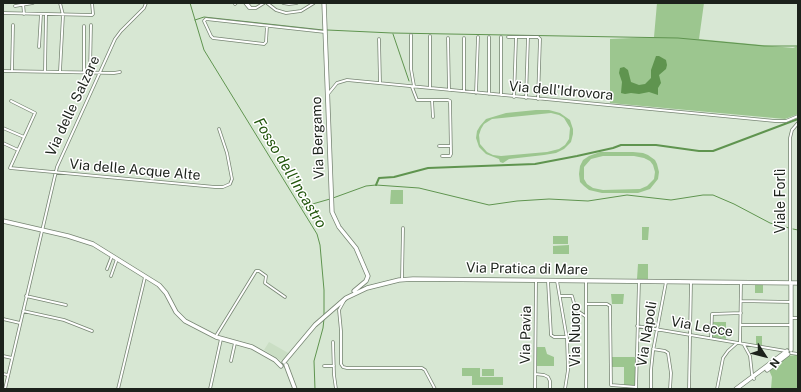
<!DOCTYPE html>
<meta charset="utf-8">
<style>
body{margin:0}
#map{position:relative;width:801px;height:392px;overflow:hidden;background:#d7e7d3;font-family:"Public Sans",sans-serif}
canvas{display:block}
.frame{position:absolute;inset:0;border:4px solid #1c221b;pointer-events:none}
.north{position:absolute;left:745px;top:336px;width:40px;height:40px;-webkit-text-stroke:3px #fff;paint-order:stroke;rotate:126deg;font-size:11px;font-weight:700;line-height:16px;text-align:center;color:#1c221b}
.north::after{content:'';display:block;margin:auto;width:14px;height:18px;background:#1c221b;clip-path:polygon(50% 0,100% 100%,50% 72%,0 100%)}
</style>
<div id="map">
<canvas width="801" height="392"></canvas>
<div class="frame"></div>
<div class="north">N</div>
</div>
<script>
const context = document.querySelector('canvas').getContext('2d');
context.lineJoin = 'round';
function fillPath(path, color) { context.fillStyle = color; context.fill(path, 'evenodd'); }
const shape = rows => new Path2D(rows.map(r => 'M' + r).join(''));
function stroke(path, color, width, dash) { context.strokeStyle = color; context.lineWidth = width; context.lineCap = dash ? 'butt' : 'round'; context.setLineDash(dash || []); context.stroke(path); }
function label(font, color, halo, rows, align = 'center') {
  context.font = font + ' "Public Sans",sans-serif'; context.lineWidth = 3; context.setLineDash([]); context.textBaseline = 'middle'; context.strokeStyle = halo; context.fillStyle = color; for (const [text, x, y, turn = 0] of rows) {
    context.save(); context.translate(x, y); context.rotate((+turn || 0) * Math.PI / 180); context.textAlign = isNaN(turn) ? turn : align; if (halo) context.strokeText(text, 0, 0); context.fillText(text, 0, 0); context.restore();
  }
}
const built = shape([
 [269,342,290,354,284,360,280,360,264,350]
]);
const green = shape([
 [657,3,704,3,699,39,793,48,798,46,798,114,785,119,610,103,610,39,654,37],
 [536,110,549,110,560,113,570,120,573,129,573,134,571,142,564,149,556,153,544,155,509,159,503,163,500,162,499,159,486,154,479,147,476,138,477,131,480,126,486,119,506,113],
 [551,113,559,115,564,118,570,128,569,139,565,145,559,149,547,152,501,156,493,155,487,152,480,144,479,135,481,129,484,124,492,119],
 [633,152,643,153,648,155,655,160,657,164,659,172,658,179,650,189,638,193,602,193,589,190,584,186,580,182,579,174,580,166,583,160,589,156,600,152],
 [603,156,634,156,644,158,650,161,653,165,655,172,654,179,647,186,640,189,603,190,593,188,587,184,584,179,584,167,591,159],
 [391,190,403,190,403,204,390,204],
 [642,227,649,227,648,240,642,240],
 [553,236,568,236,568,244,553,244],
 [569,245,569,254,553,254,553,246],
 [638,264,648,264,648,279,637,279],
 [755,285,763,285,763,293,755,293],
 [611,294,624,294,623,304,612,304],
 [712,322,726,322,726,339,712,337],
 [756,336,762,336,762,346,756,345],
 [536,347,545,347,547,354,554,357,554,366,537,366],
 [796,355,798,355,798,389,771,389,772,377,769,370,788,356],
 [612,357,635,357,635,385,624,385,624,367,612,367],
 [462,368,480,368,480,377,503,377,503,385,472,385,472,376,462,376],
 [482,369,494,369,494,376,482,376]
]);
const water = shape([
 [656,56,659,56,666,60,667,65,666,69,659,75,661,83,658,88,658,95,649,92,639,94,631,93,625,94,621,93,622,82,619,73,620,68,624,67,628,70,631,82,639,85,645,84,651,78,651,70]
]);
const stream = shape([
 [190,3,204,50,317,234,320,245,324,290,324,316],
 [195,20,204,17,323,30],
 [327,30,392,33,678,38,764,46,798,46],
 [393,34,409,81],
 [333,198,366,186,376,185,419,188,489,205,517,201,549,199,588,201,627,195,671,200,703,195,713,195,734,204,770,223,789,228],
 [302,207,330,199],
 [793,229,798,230],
 [315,389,314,361,323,328,324,319]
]);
const canal = shape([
 [376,185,379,178,394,177,428,168,535,164,577,156,613,148,621,145,656,145,699,151,713,151,798,119]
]);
const street = shape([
 [23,3,24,14],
 [245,3,249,8,251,8,247,3],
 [267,3,276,10,286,13,301,11,314,3],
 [283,3,289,4,297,3],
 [235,4,236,3],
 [15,6,33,3],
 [251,8,256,8,264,3],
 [3,13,92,15,93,14,92,3],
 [267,26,266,42,264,44,213,38,211,36,204,21,206,19,325,32],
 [411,35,411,69,414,86],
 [430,36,430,87],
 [508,37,538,37,540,39,538,99],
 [448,38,449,90],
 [379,39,380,83],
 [39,47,41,14],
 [3,71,114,73,120,72],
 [12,71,13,25],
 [45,71,46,14],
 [60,71,63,15,60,3],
 [84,72,84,26],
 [90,72,91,25],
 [412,87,417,100,448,100,450,101,451,154,450,156,442,156],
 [464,91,464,38],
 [476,93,478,37],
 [328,94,337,83,347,80,775,121,786,121,798,116],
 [489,94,489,37],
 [501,95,501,37],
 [514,97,516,38],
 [526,98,528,37],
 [432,100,433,117],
 [11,101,35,113,10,168,215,187,223,187,230,184,232,179,227,153,219,129],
 [3,128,24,137],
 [3,143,18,150],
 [439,146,451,146],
 [107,269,112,256],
 [111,276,117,259],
 [402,279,403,228],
 [548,281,551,335,554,337,567,337],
 [557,281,567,339,568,370,565,389],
 [790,283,790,138,792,130,798,123],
 [26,296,66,305],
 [560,296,572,296,576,310,585,316],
 [344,301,339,310,341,331,341,364,343,367,347,368,422,368,425,370,435,389],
 [741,301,791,302],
 [586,304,607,304,610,306,611,385,636,387],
 [23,311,64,320,92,331],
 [791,318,798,318],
 [3,319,20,323],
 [741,325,791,325],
 [637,326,786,351],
 [216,336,256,271,259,271,266,276,265,283,285,297],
 [711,338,712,314,741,313],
 [333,342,334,375,336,389],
 [740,343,741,282],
 [744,345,750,356,752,374,754,379],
 [653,349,665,351,668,353,671,373,670,389],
 [791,353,798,354],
 [3,356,12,358],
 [231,361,235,343],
 [324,366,334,366],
 [3,374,8,375],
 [535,374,544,375,548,377,550,381,550,389],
 [5,389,57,167,115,39,121,31,144,8,146,3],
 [118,389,145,277],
 [210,389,221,339],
 [535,389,536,280],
 [586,389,586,281],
 [636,389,639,281],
 [651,389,651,370,653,351,666,282],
 [689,389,691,282],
 [717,389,723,358,728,351,737,343]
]);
const secondary = shape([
 [324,3,332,212,339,227,356,248,368,276,366,281,354,291],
 [3,221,68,236,93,244,159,285,166,293,176,312,185,321,216,337,252,347,275,360,281,366],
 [791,350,791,283],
 [284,362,315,325,346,298,367,288,399,280,413,279,798,283],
 [286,365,295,389],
 [767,370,788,354],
 [736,389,787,351]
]);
const streetNames = [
 ["Via dell'Idrovora",561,91,5],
 ["Via delle Salzare",73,106,-65],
 ["Via Bergamo",318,138,-92],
 ["Via delle Acque Alte",135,170,5],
 ["Viale Forlì",781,201,-90],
 ["Via Pratica di Mare",527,269,1],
 ["Via Lecce",702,327,10],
 ["Via Napoli",647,334,-81],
 ["Via Pavia",526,335,-89],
 ["Via Nuoro",576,335,-90]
];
const waterNames = [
 ["Fosso dell'Incastro",290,173,59]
];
fillPath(built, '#cadec4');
fillPath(green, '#9cc68f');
fillPath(water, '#5f944f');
stroke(stream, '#5f944f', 1);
stroke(canal, '#5f944f', 2);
stroke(street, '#778573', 3.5);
stroke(secondary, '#778573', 5);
stroke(street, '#fff', 2);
stroke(secondary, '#fff', 3.5);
label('14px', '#1c221b', '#fff', streetNames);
label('italic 15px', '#21550c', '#fff', waterNames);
</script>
